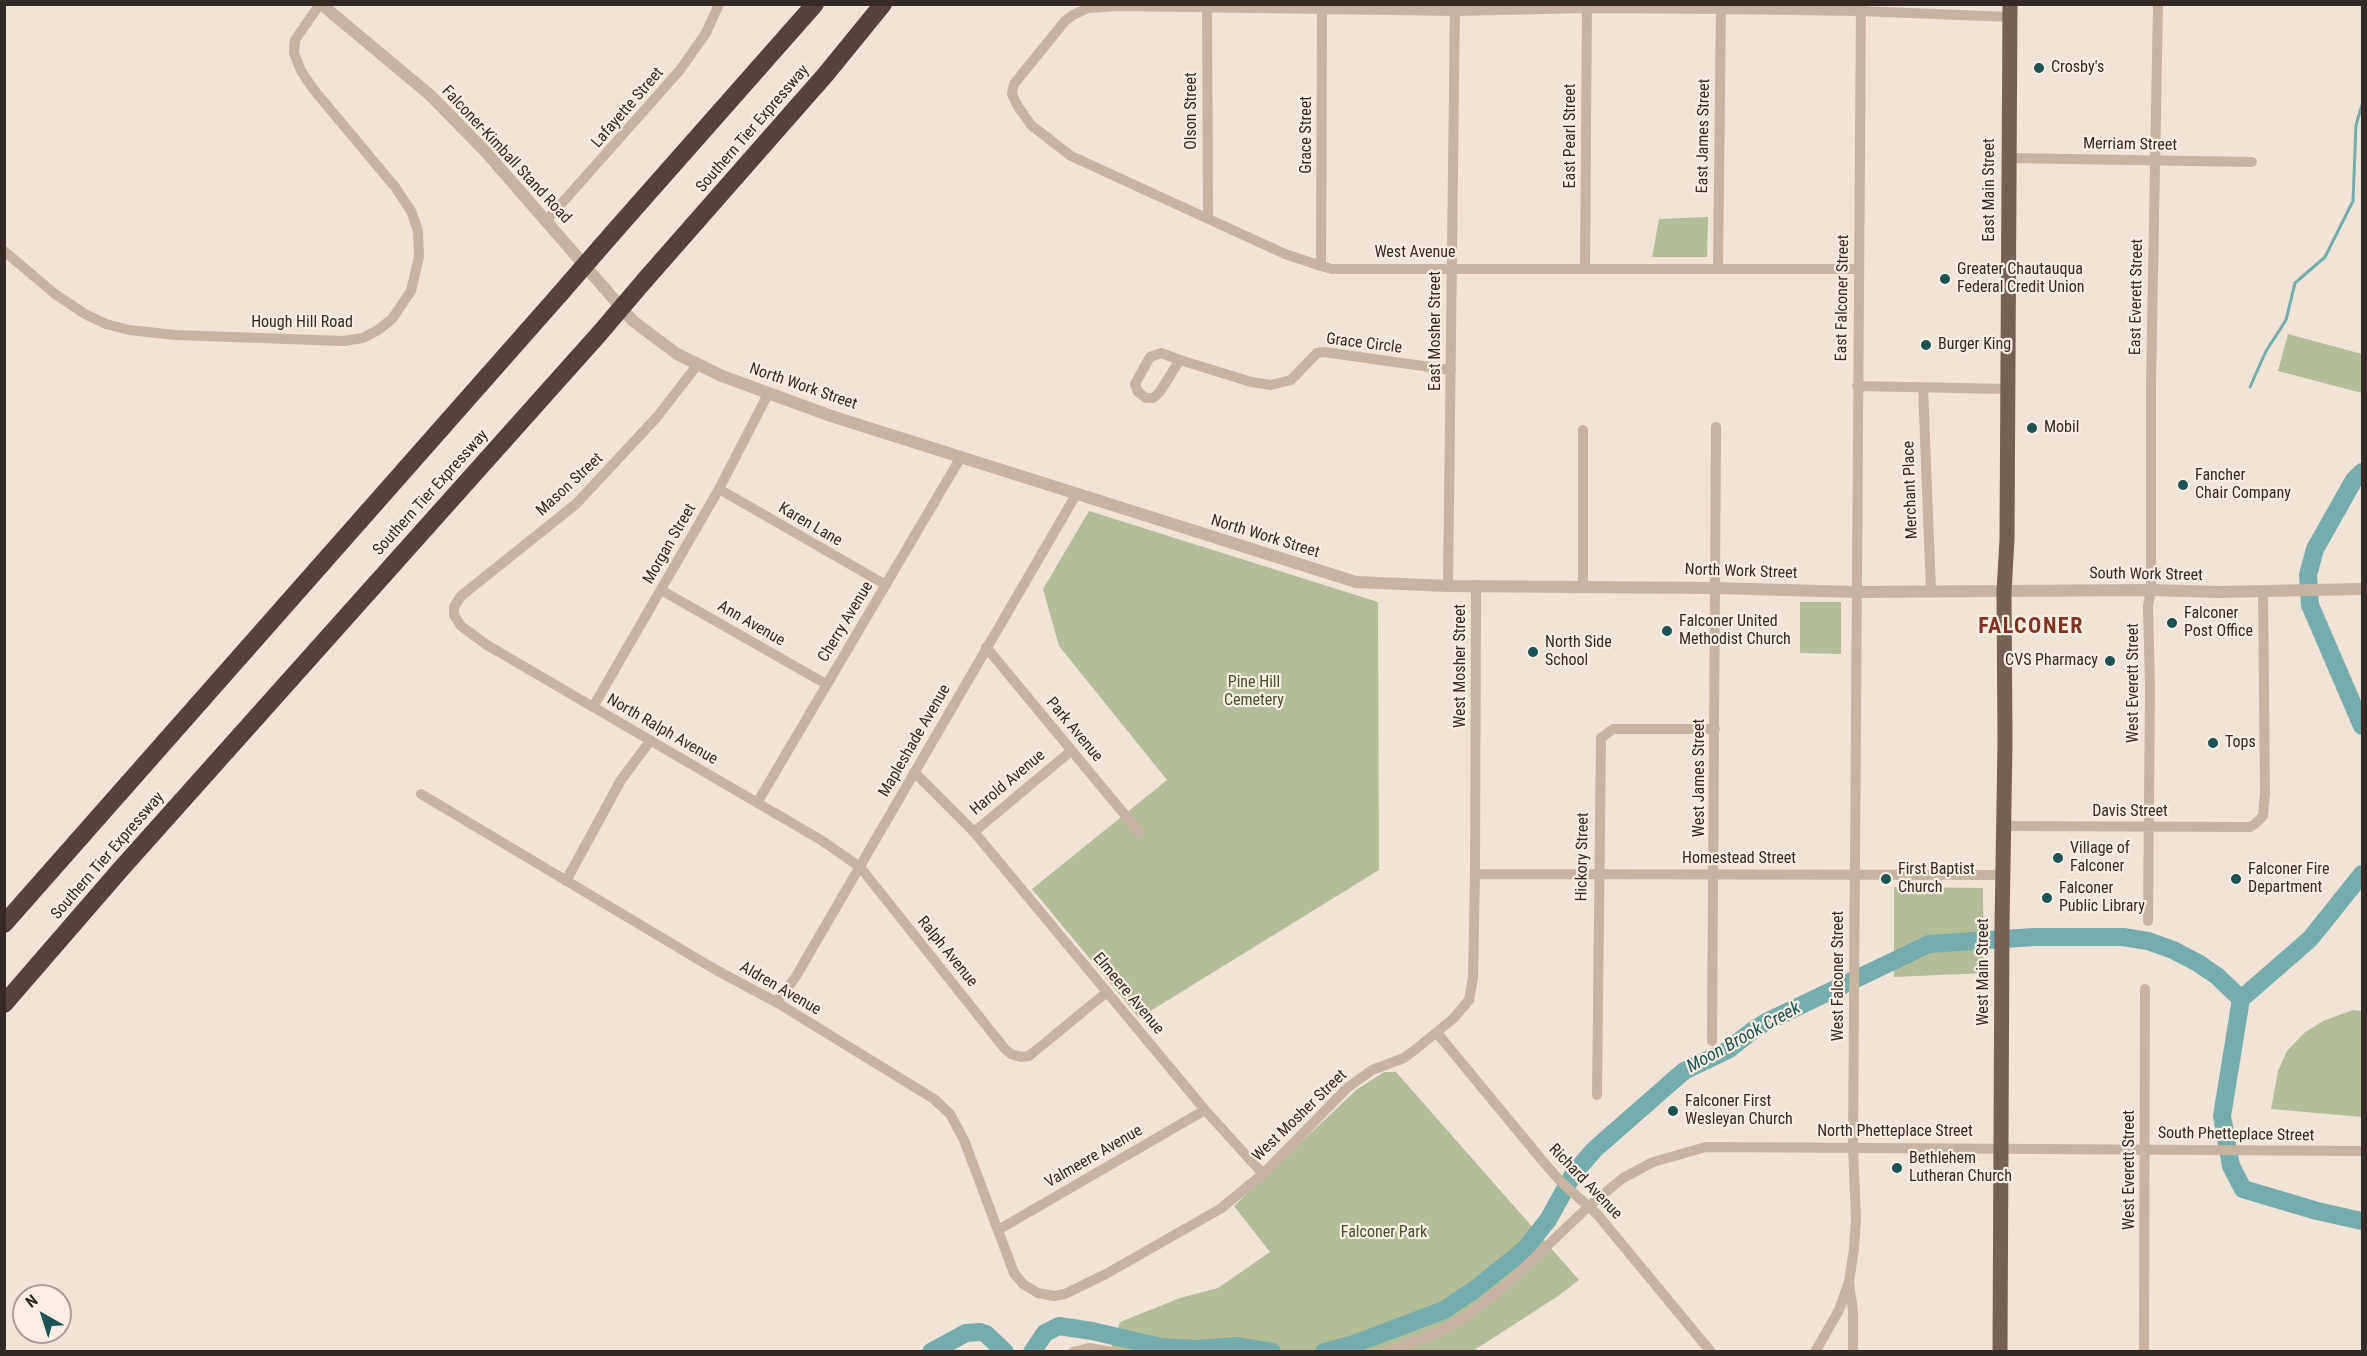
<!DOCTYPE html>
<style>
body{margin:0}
#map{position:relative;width:2367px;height:1356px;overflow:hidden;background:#f0e3d7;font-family:"Roboto Condensed",sans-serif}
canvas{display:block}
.frame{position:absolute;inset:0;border:6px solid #332925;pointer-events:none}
.north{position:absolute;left:12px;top:1284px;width:60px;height:60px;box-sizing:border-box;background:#f8eee3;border:2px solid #a99f97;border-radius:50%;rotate:321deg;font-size:16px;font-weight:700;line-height:24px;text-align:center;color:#332925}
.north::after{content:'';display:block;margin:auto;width:21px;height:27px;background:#1c5253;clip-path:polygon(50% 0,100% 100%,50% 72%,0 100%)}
</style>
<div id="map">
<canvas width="2367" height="1356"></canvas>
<div class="frame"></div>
<div class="north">N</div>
</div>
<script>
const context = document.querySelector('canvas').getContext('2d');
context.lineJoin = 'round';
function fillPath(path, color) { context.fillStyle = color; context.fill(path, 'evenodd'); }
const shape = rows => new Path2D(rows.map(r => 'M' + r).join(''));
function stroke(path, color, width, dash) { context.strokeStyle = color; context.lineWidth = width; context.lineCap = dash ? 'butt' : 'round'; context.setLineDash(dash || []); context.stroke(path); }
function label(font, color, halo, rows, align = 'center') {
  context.font = font + ' "Roboto Condensed",sans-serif'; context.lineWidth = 4.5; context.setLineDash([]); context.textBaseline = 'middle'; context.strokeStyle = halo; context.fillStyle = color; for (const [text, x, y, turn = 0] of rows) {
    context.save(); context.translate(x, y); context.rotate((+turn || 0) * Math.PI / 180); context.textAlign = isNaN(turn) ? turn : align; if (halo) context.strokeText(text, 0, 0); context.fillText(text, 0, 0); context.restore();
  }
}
const green = shape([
 [1708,217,1707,257,1652,257,1659,219],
 [2288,334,2362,354,2362,393,2278,371],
 [1089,511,1378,602,1379,870,1139,1018,1032,889,1167,780,1059,646,1043,589],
 [1800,602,1841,602,1841,654,1800,653],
 [1894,887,1983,888,1984,973,1894,977],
 [2353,1010,2362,1011,2362,1117,2271,1109,2278,1071,2287,1051,2304,1033,2323,1021],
 [1384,1072,1396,1072,1579,1280,1558,1296,1473,1351,1110,1352,1120,1322,1180,1298,1218,1288,1270,1252,1234,1206,1356,1090]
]);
const stream = shape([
 [2250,387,2266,351,2286,320,2295,283,2325,257,2353,201,2356,125,2362,105]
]);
const river = shape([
 [2362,472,2354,480,2315,549,2308,575,2310,605,2362,726],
 [2362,874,2310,939,2241,999,2222,1116,2231,1166,2243,1189,2317,1211,2362,1221],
 [931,1352,966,1333,980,1332,986,1334,1005,1352],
 [1032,1352,1045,1333,1059,1326,1092,1331,1161,1347,1197,1349,1236,1346,1272,1352],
 [1324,1352,1354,1344,1444,1310,1474,1290,1524,1250,1548,1220,1574,1173,1595,1149,1684,1071,1728,1050,1752,1031,1766,1022,1929,944,2034,937,2123,937,2148,941,2173,950,2198,963,2217,976,2241,999]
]);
const minor = shape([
 [1207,4,1208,218],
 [2008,158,2252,162],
 [546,221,680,70,706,33,719,4],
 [4,251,55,294,85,314,106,324,129,330,175,335,343,341,363,338,378,330,392,319,411,291,419,257,418,231,411,211,395,187,314,90,301,71,294,53,295,40,320,4],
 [1321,266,1322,4],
 [1585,268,1587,4],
 [1718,269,1721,4],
 [1858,269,1332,269,1321,266,1285,254,1071,156,1031,125,1017,105,1012,94,1014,84,1065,21,1073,15,1088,8,1119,6,1456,11,1587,8,1721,9,1861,11,2010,17],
 [1161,353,1180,360,1159,393,1153,398,1146,398,1138,392,1135,384,1150,357,1161,353],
 [1180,360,1251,382,1271,385,1291,380,1317,353,1324,352,1451,370],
 [698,364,657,417,576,504,461,596,454,607,454,615,461,626,487,645,821,840,860,867,1005,1049,1011,1054,1021,1057,1029,1056,1107,992],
 [1857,386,2008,389],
 [1923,388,1931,591],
 [1583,430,1583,585],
 [719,489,886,585],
 [1448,586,1455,4],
 [661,590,826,684],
 [986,647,1139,832],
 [593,707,719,489,768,394],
 [914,772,974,832,1205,1110,1263,1174],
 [421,794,716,970,776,1002,934,1099,950,1114,964,1140,1014,1273,1023,1284,1038,1293,1054,1296,1065,1294,1106,1274,1220,1209,1263,1174,1347,1088,1372,1070,1404,1058,1416,1049,1454,1018,1469,1000,1473,978,1475,874,1476,585],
 [757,803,961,457],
 [2005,826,2250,827,2255,824,2263,816,2265,793,2263,591],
 [974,832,1071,751],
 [1475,874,2003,875],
 [566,881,621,780,650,741],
 [2148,921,2150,686,2148,606,2151,590,2151,383,2158,4],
 [776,1002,795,978,1077,493],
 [1437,1033,1541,1159,1561,1182,1597,1214,1711,1352],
 [1712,1041,1716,427],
 [1597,1095,1601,738,1613,729,1715,729],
 [998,1230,1205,1110],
 [1849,1283,1853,1311,1853,1352],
 [1073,1352,1089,1348,1113,1352],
 [1387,1352,1437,1333,1465,1317,1507,1284,1589,1206,1623,1178,1653,1162,1706,1147,2362,1151],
 [1815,1352,1839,1310,1849,1282,1854,1249,1856,1218,1853,1147,1861,5],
 [2144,1352,2145,989]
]);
const tertiary = shape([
 [321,4,430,95,485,151,633,321,677,354,722,376,831,416,1356,582,1448,586,1715,588,1856,592,2151,590,2218,592,2362,589]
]);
const primary = shape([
 [2000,1352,2002,926,2005,743,2004,592,2007,539,2010,4]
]);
const motorway = shape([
 [612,234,815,4],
 [645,280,826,74,883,4],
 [4,924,559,295],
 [4,1004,120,870,599,334]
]);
const motorwayBridge = shape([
 [559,295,612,234],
 [599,334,645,280]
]);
const markers = [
 [2039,68,6,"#1c5253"],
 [1945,279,6,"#1c5253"],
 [1926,345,6,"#1c5253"],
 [2032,428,6,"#1c5253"],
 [2183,485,6,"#1c5253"],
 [2172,623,6,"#1c5253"],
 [1667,631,6,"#1c5253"],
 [1533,652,6,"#1c5253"],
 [2110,661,6,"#1c5253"],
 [2213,743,6,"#1c5253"],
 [2058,858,6,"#1c5253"],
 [1886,879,6,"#1c5253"],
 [2236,879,6,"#1c5253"],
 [2047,898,6,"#1c5253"],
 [1673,1111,6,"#1c5253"],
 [1897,1168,6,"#1c5253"]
];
const poiNames = [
 ["Crosby's",2051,68],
 ["Greater Chautauqua",1957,270],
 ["Federal Credit Union",1957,288],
 ["Burger King",1938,345],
 ["Mobil",2044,428],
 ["Fancher",2195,476],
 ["Chair Company",2195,494],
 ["Falconer",2184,614],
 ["Post Office",2184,632],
 ["Falconer United",1679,622],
 ["Methodist Church",1679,640],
 ["North Side",1545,643],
 ["School",1545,661],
 ["CVS Pharmacy",2098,661,"right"],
 ["Tops",2225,743],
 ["Village of",2070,849],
 ["Falconer",2070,867],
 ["First Baptist",1898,870],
 ["Church",1898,888],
 ["Falconer Fire",2248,870],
 ["Department",2248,888],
 ["Falconer",2059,889],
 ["Public Library",2059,907],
 ["Falconer First",1685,1102],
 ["Wesleyan Church",1685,1120],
 ["Bethlehem",1909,1159],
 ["Lutheran Church",1909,1177]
];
const streetNames = [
 ["Lafayette Street",628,108,-49],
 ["Olson Street",1192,111,-90],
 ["Southern Tier Expressway",753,129,-49],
 ["Grace Street",1307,135,-90],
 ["East Pearl Street",1571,136,-90],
 ["East James Street",1704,136,-89],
 ["Merriam Street",2130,145,1],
 ["Falconer-Kimball Stand Road",506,155,47],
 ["East Main Street",1990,190,-90],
 ["West Avenue",1415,253],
 ["East Everett Street",2137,297,-89],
 ["East Falconer Street",1843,298,-89],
 ["Hough Hill Road",302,323],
 ["East Mosher Street",1436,331,-90],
 ["Grace Circle",1364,344,7],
 ["North Work Street",803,387,19],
 ["Mason Street",570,485,-43],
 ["Merchant Place",1911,490,-92],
 ["Southern Tier Expressway",431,493,-48],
 ["Karen Lane",810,525,30],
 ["North Work Street",1265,537,17],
 ["Morgan Street",670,544,-60],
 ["North Work Street",1741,572,2],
 ["South Work Street",2146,575,1],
 ["Cherry Avenue",846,622,-59],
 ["Ann Avenue",751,624,30],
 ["West Mosher Street",1461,666,-90],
 ["West Everett Street",2134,683,-90],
 ["North Ralph Avenue",662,730,30],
 ["Park Avenue",1074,730,50],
 ["Mapleshade Avenue",915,741,-60],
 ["West James Street",1700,778,-90],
 ["Harold Avenue",1008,783,-40],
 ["Davis Street",2130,812],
 ["Southern Tier Expressway",108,856,-49],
 ["Hickory Street",1583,857,-89],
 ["Homestead Street",1739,859],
 ["Ralph Avenue",947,952,51],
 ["West Main Street",1984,972,-90],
 ["West Falconer Street",1839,976,-90],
 ["Aldren Avenue",780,989,30],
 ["Elmeere Avenue",1128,994,50],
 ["West Mosher Street",1300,1116,-44],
 ["North Phetteplace Street",1895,1132],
 ["South Phetteplace Street",2236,1135,1],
 ["Valmeere Avenue",1094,1157,-30],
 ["West Everett Street",2130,1170,-90],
 ["Richard Avenue",1585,1182,46]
];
const parkNames = [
 ["Pine Hill",1254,683],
 ["Cemetery",1254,701],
 ["Falconer Park",1384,1233]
];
const waterNames = [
 ["Moon Brook Creek",1744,1038,-29]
];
const districtNames = [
 ["FALCONER",2031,627]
];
fillPath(green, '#b3be98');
stroke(stream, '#77acac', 3);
stroke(river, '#77acac', 18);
stroke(minor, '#c7b3a4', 10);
stroke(tertiary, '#c7b3a4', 12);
stroke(primary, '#756057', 15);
stroke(motorway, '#54433d', 18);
stroke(motorwayBridge, '#54433d', 18);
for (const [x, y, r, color] of markers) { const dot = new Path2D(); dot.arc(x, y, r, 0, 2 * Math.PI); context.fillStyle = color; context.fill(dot); stroke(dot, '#f8eee3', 2); }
label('16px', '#332925', '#f8eee3', poiNames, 'left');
label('16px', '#332925', '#f8eee3', streetNames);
label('16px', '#44512a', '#f8eee3', parkNames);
label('italic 18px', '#1c5253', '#f8eee3', waterNames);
context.letterSpacing = '1.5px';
label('bold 22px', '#803320', '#f8eee3', districtNames);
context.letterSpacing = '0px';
</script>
